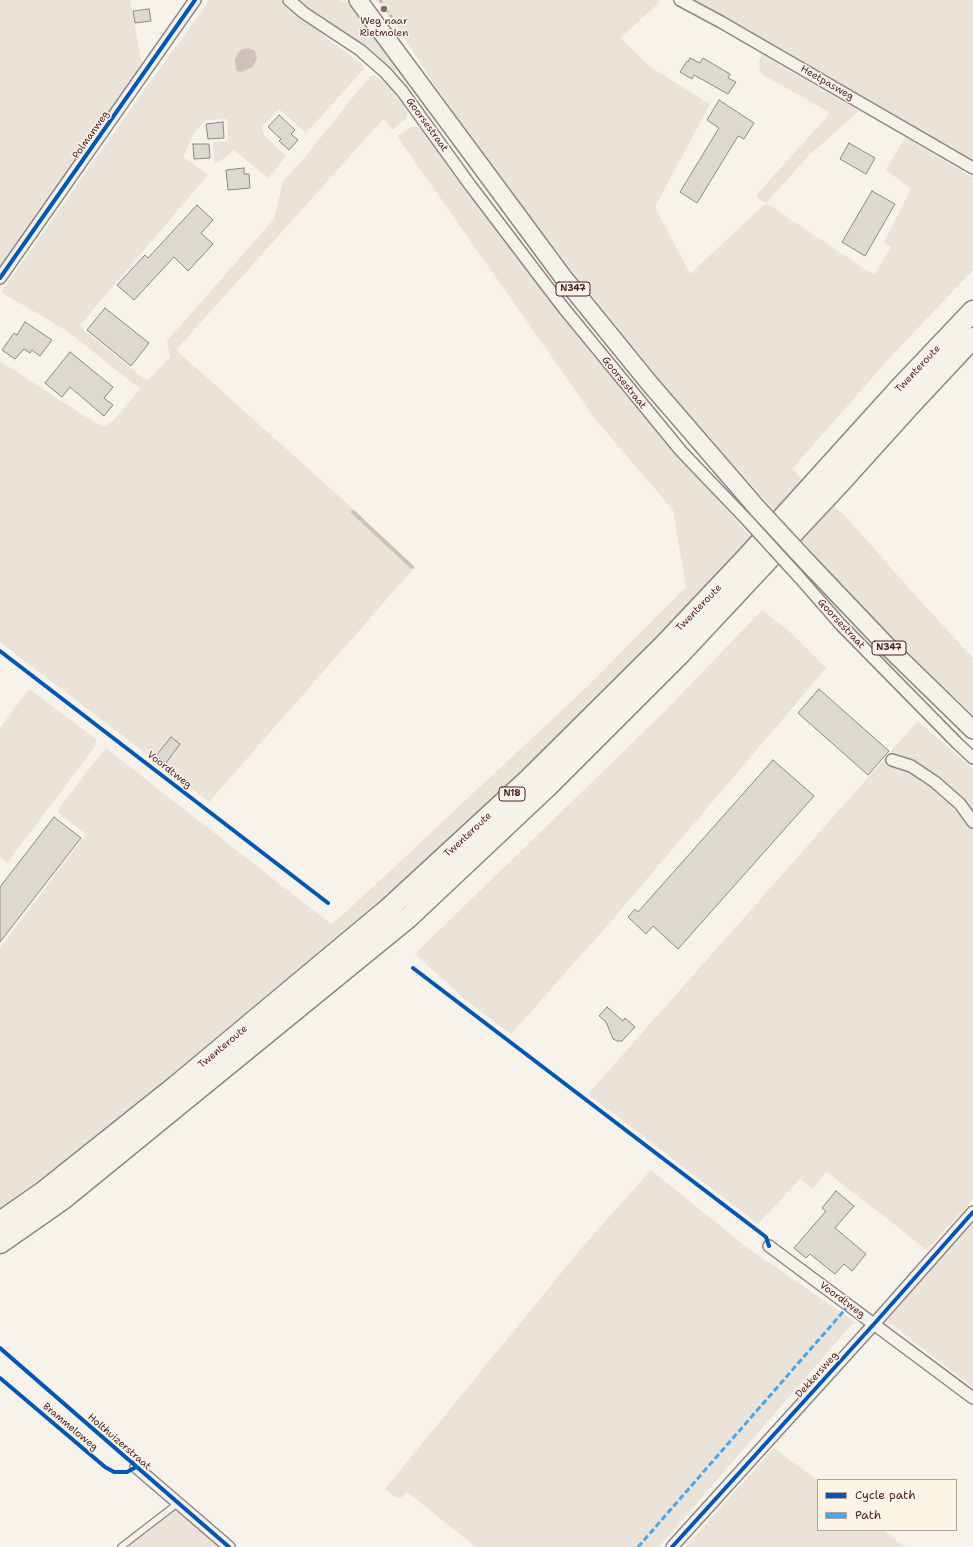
<!DOCTYPE html>
<style>
body{margin:0}
#map{position:relative;width:973px;height:1547px;overflow:hidden;background:#f7f3ea;font-family:"Shantell Sans",sans-serif}
canvas{display:block}
.legend{position:absolute;left:817px;top:1479px;width:140px;height:52px;box-sizing:border-box;background:#fcf5e5;border:1px solid #b59f9b;margin:0;padding:5px 7px;list-style:none;font-size:12px;color:#4a1f2b}
.legend li{display:flex;align-items:center;gap:8px;height:20px}
.legend b{width:20px;border:1px solid #b59f9b}
</style>
<div id="map">
<canvas width="973" height="1547"></canvas>
<ul class="legend">
<li><b style="height:5px;background:#0057b8"></b>Cycle path</li>
<li><b style="height:5px;background:#3fa9f5"></b>Path</li>
</ul>
</div>
<script>
const context = document.querySelector('canvas').getContext('2d');
context.lineJoin = 'round';
function fillPath(path, color) { context.fillStyle = color; context.fill(path, 'evenodd'); }
const shape = rows => new Path2D(rows.map(r => 'M' + r).join(''));
function stroke(path, color, width, dash) { context.strokeStyle = color; context.lineWidth = width; context.lineCap = dash ? 'butt' : 'round'; context.setLineDash(dash || []); context.stroke(path); }
function label(font, color, halo, rows, align = 'center') {
  context.font = font + ' "Shantell Sans",sans-serif'; context.lineWidth = 3; context.setLineDash([]); context.textBaseline = 'middle'; context.strokeStyle = halo; context.fillStyle = color; for (const [text, x, y, turn = 0] of rows) {
    context.save(); context.translate(x, y); context.rotate((+turn || 0) * Math.PI / 180); context.textAlign = isNaN(turn) ? turn : align; if (halo) context.strokeText(text, 0, 0); context.fillText(text, 0, 0); context.restore();
  }
}
const green = shape([
 [0,0,130,0,142,66,0,269],
 [208,0,280,0,312,25,323,31,324,36,363,65,364,69,306,133,279,109,262,127,264,135,286,156,268,178,234,150,219,162,214,163,213,142,228,141,227,119,206,120,194,133,183,157,208,175,79,326,147,381,170,357,167,341,274,219,283,181,306,156,370,76,376,76,388,86,403,105,407,112,407,117,404,120,392,130,384,118,176,350,351,507,414,568,209,802,0,642,0,361,94,422,104,427,113,421,140,389,67,331,1,292,142,93,209,1],
 [249,48,252,68,246,71,238,53,242,49],
 [297,0,340,0,342,2,345,0,400,68,395,72,367,47],
 [376,0,657,0,660,2,620,38,650,67,710,104,655,207,690,274,766,203,760,200,757,196,758,193,827,117,829,112,763,75,760,70,759,63,761,54,859,111,807,157,766,203,874,275,891,247,884,242,911,189,886,170,905,137,973,178,973,270,894,353,792,469,805,482,777,513,686,412,576,276,519,202,454,113,430,78,396,25],
 [691,0,973,0,973,160,750,31],
 [412,127,417,127,422,130,428,135,562,317,633,404,750,536,697,593,675,622,590,708,429,860,360,923,181,1072,126,1113,110,1127,0,1208,0,948,86,834,58,813,59,808,104,750,107,749,331,924,345,913,590,684,686,587,673,510,596,420,397,136],
 [833,505,846,517,922,603,973,658,973,715,857,602,799,538],
 [762,610,792,634,826,668,613,919,511,1034,467,1001,415,954,664,712],
 [29,689,96,739,96,745,7,863,0,857,0,728],
 [918,721,973,769,973,1199,927,1250,826,1171,813,1189,800,1179,758,1224,588,1094],
 [651,1170,745,1246,858,1324,853,1323,659,1547,476,1547,407,1492,401,1498,397,1498,385,1489,579,1251],
 [973,1222,973,1387,887,1321],
 [774,1448,818,1481,818,1530,883,1530,905,1547,685,1547],
 [174,1508,177,1509,221,1547,125,1547]
]);
const water = shape([
 [249,48,255,51,257,59,252,68,240,72,236,70,235,60,238,53,242,49]
]);
const stream = shape([
 [353,512,412,567]
]);
const building = shape([
 [149,9,151,21,135,23,133,11,149,9],
 [690,58,700,63,703,58,730,74,728,78,736,82,728,94,694,75,692,79,680,72,687,61,688,62,690,58],
 [719,100,754,123,744,139,738,136,697,203,680,192,719,128,707,120,719,100],
 [279,115,295,130,291,134,298,140,289,150,279,141,281,139,268,127,279,115],
 [223,122,224,138,208,139,206,124,223,122],
 [849,143,875,158,866,174,840,159,849,143],
 [193,144,209,144,210,158,194,159,193,144],
 [244,168,244,174,249,174,250,188,228,190,226,170,244,168],
 [872,191,895,204,865,256,842,242,872,191],
 [197,205,213,220,201,233,213,244,188,271,174,257,134,300,117,285,145,255,148,258,197,205],
 [105,308,149,343,131,366,87,330,105,308],
 [25,322,52,340,40,356,32,350,30,353,24,349,15,359,2,350,14,333,17,335,25,322],
 [70,352,113,387,104,398,113,405,104,416,70,387,62,397,45,383,70,352],
 [819,689,889,751,868,775,798,713,819,689],
 [171,737,180,744,166,763,156,756,171,737],
 [773,760,814,796,678,949,653,926,646,934,628,917,635,909,638,912,773,760],
 [54,817,81,838,0,942,0,887,54,817],
 [607,1007,623,1021,625,1018,635,1027,622,1041,617,1041,613,1039,606,1022,599,1016,607,1007],
 [836,1191,854,1206,835,1228,866,1254,852,1271,844,1264,835,1274,810,1254,806,1258,794,1248,826,1211,822,1208,836,1191]
]);
const path = shape([
 [380,0,396,23]
]);
const lane = shape([
 [121,1547,178,1503]
]);
const street = shape([
 [289,0,304,13,360,50,385,72,402,91,470,185,562,306,681,451,747,520],
 [680,0,721,22,973,168],
 [0,278,195,0],
 [799,577,841,625,957,743,973,758],
 [892,760,911,766,935,782,960,804,973,822],
 [769,1246,973,1398],
 [136,1467,229,1547],
 [672,1547,874,1324,973,1212]
]);
const primary = shape([
 [358,0,563,277,650,384,758,509],
 [808,563,888,647,973,730]
]);
const highway = shape([
 [0,1222,43,1192,176,1086,388,909,529,779,664,645,748,556,899,389,973,311],
 [0,1243,63,1199,409,917,547,787,681,653,839,484,913,402,973,338]
]);
const streetBridge = shape([
 [747,520,799,577]
]);
const primaryBridge = shape([
 [758,509,808,563]
]);
const quiet = shape([
 [638,1547,849,1305]
]);
const cycleway = shape([
 [0,278,195,0],
 [0,651,328,903],
 [413,968,766,1237,769,1246],
 [0,1348,229,1547],
 [0,1378,105,1467,114,1472,127,1472,136,1467],
 [672,1547,874,1324,973,1212]
]);
const markers = [
 [384,9,4,"#87696e"]
];
const shields = [
 [573,289,34],
 [889,648,34],
 [512,794,26]
];
const shieldNames = [
 ["N347",573,289],
 ["N347",889,648],
 ["N18",512,794]
];
const poiNames = [
 ["Weg naar",384,21],
 ["Rietmolen",384,33]
];
const streetNames = [
 ["Heetpasweg",827,83,30],
 ["Goorsestraat",427,125,54],
 ["Polmanweg",91,135,-55],
 ["Twenteroute",918,369,-47],
 ["Goorsestraat",624,383,51],
 ["Twenteroute",699,608,-46],
 ["Goorsestraat",841,624,47],
 ["Voordtweg",169,770,38],
 ["Twenteroute",468,835,-43],
 ["Twenteroute",223,1047,-40],
 ["Voordtweg",842,1300,36],
 ["Dekkersweg",817,1375,-48],
 ["Brammeloweg",70,1427,40],
 ["Holthuizerstraat",119,1442,41]
];
fillPath(green, '#ebe2d8');
fillPath(water, '#d0c1ba');
stroke(stream, '#d0c1ba', 4);
fillPath(building, '#ddd8d2');
stroke(building, '#908684', 1);
stroke(lane, '#908684', 8);
stroke(street, '#908684', 14);
stroke(primary, '#908684', 20);
stroke(highway, '#908684', 23);
stroke(path, '#b8b1ae', 2.5, [3, 3]);
stroke(lane, '#f5f2ec', 5.5);
stroke(street, '#f5f2ec', 11);
stroke(primary, '#f5f2ec', 17);
stroke(highway, '#f5f2ec', 20);
stroke(streetBridge, '#908684', 14, []);
stroke(primaryBridge, '#908684', 20, []);
stroke(streetBridge, '#f5f2ec', 11);
stroke(primaryBridge, '#f5f2ec', 17);
stroke(quiet, '#3fa9f5', 3, [6, 3]);
stroke(cycleway, '#0057b8', 4);
for (const [x, y, r, color] of markers) { const dot = new Path2D(); dot.arc(x, y, r, 0, 2 * Math.PI); context.fillStyle = color; context.fill(dot); stroke(dot, '#fcf5e5', 1.5); }
for (const [x, y, w] of shields) { const box = new Path2D(); box.roundRect(x - w / 2, y - 7, w, 14, 3); context.fillStyle = '#fcf5e5'; context.fill(box); stroke(box, '#4a1f2b', 1); }
label('bold 9px', '#4a1f2b', null, shieldNames);
label('10px', '#4a1f2b', '#fcf5e5', poiNames);
label('10px', '#4a1f2b', '#fcf5e5', streetNames);
</script>
